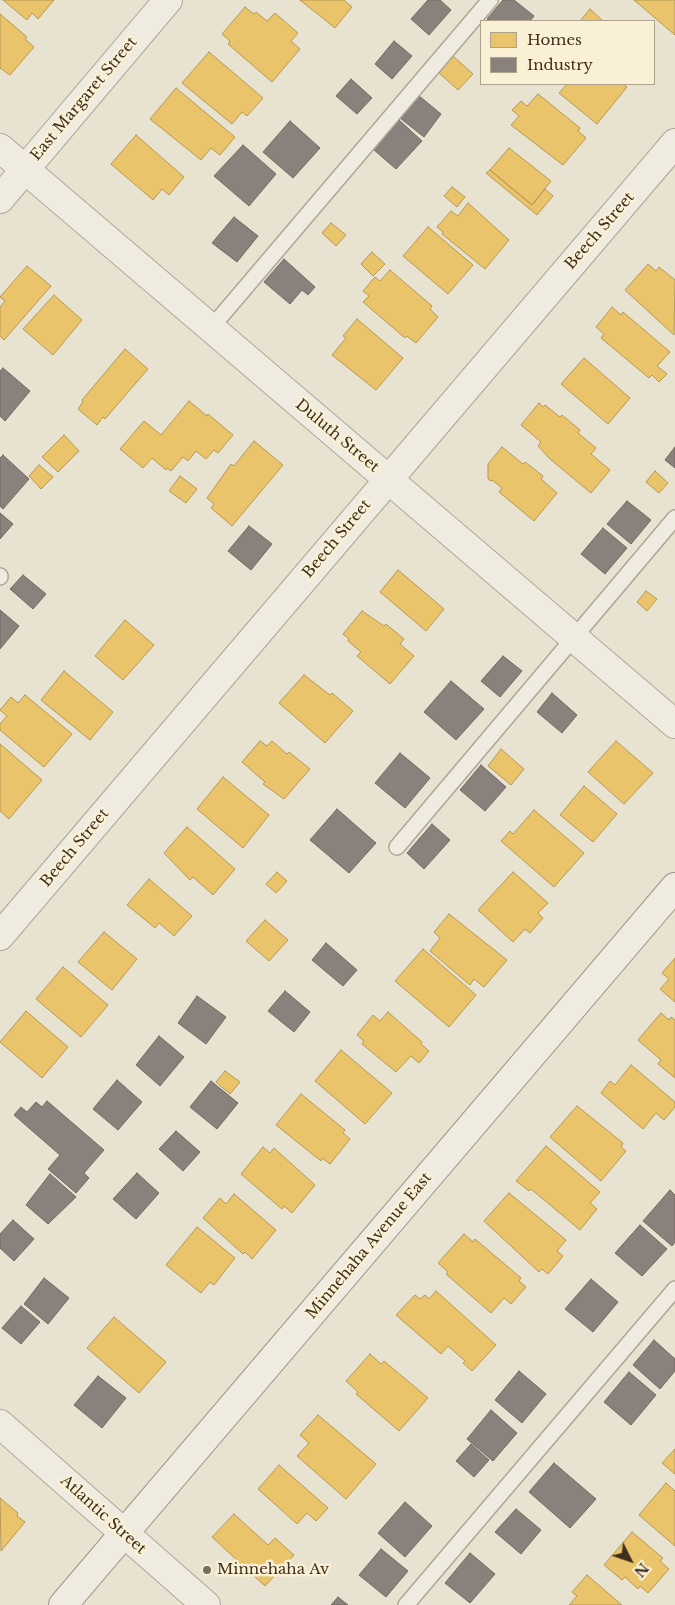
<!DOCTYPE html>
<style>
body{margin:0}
#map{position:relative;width:675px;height:1605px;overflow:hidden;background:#e8e2d0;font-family:"Libre Baskerville",serif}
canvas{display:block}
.legend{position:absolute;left:480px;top:20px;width:175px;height:65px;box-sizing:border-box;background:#f9f0d5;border:1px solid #afa38c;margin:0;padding:6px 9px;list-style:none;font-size:15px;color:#3f2f1e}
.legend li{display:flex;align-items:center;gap:10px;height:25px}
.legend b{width:25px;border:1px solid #afa38c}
.north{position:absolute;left:605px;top:1535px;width:50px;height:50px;-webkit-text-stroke:4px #f9f0d5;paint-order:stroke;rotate:131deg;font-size:14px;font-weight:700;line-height:20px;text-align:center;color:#3f2f1e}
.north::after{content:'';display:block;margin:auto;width:18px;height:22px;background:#3f2f1e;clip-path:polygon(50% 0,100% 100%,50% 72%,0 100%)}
</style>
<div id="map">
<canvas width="675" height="1605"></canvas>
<ul class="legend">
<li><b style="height:14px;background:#e9c46a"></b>Homes</li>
<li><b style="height:14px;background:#8a817c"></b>Industry</li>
</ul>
<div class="north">N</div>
</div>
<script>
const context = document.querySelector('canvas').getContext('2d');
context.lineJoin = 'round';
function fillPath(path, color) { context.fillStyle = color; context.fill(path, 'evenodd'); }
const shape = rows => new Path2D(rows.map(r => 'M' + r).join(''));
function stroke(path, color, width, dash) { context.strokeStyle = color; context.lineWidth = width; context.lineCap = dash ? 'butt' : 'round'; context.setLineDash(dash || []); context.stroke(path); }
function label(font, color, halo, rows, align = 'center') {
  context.font = font + ' "Libre Baskerville",serif'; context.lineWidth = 5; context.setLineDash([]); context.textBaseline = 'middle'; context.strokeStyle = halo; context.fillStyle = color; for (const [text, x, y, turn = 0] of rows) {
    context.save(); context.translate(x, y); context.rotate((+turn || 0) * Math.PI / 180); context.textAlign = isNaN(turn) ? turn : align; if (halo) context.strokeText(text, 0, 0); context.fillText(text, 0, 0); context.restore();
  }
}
const homes = shape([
 [3,0,54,0,38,19,32,13,27,20,3,0],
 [300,0,344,0,352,7,335,28,300,0],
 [634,0,675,0,675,35,634,0],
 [245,7,254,14,256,12,267,21,275,13,298,33,291,41,300,49,272,82,228,44,230,41,222,34,245,7],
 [590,9,603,21,580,21,590,9],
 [0,14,27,37,25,39,34,47,10,75,0,68,0,14],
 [209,52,263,98,247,116,242,112,232,124,182,83,209,52],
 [453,56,473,74,458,90,439,73,453,56],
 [567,84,623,84,627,87,597,124,559,93,567,84],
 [176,88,235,137,220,155,211,148,201,160,150,119,176,88],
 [538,94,580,128,578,131,586,138,563,165,511,125,519,116,512,110,521,101,527,106,538,94],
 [136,135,184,177,169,195,162,189,153,200,111,164,136,135],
 [509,148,551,181,532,205,490,170,509,148],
 [490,170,532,205,545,189,553,196,537,215,486,173,490,170],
 [452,187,465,197,457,207,444,196,452,187],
 [468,203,509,240,485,269,442,234,443,232,437,227,451,211,458,216,468,203],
 [331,223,346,235,336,246,322,233,331,223],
 [428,227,473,265,448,294,403,256,428,227],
 [372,252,385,264,373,276,361,264,372,252],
 [648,264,656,271,659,267,675,280,674,335,625,290,648,264],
 [27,266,51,286,4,340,0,336,0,307,5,301,0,297,27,266],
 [390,270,432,306,430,309,438,317,416,343,407,336,405,338,363,302,369,296,363,291,375,277,380,281,390,270],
 [54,295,82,320,53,355,23,329,54,295],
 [612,307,621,315,623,312,670,352,657,366,667,374,659,382,652,375,649,378,601,338,604,334,596,327,612,307],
 [357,319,403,358,376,390,332,355,346,338,343,336,357,319],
 [125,349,148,369,105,419,103,417,97,425,78,409,83,402,82,400,125,349],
 [584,358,630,398,608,424,561,384,584,358],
 [189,401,207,416,208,414,233,435,218,453,214,450,206,459,196,451,188,461,183,457,171,471,167,468,166,470,152,458,143,468,120,449,144,421,161,435,189,401],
 [539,403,543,407,545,405,560,417,562,415,580,430,578,433,596,448,591,454,610,470,591,493,550,459,538,446,541,442,521,425,539,403],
 [64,435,79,451,58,472,42,457,64,435],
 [254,441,283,465,232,526,211,508,214,504,207,498,231,464,234,466,254,441],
 [502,447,523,464,525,462,543,476,541,479,557,493,534,521,499,492,502,488,492,480,491,481,488,479,488,464,502,447],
 [39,465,53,477,41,489,29,476,39,465],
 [655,471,668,483,659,493,646,482,655,471],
 [180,476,197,489,186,503,169,491,180,476],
 [398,570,444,609,426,631,380,592,398,570],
 [646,591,657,599,647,611,637,602,646,591],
 [362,611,384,626,386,624,404,639,400,644,414,656,390,684,357,656,361,652,348,641,349,639,343,634,362,611],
 [125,620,154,645,123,680,95,656,125,620],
 [64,671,113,712,90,740,41,700,64,671],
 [304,675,330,695,332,693,353,711,325,743,279,703,304,675],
 [25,695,72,734,44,767,0,730,0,724,7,716,0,710,11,697,18,703,25,695],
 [260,741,267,746,272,741,287,754,289,752,310,769,284,799,263,784,265,782,242,762,260,741],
 [616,741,653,773,624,804,588,772,616,741],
 [0,744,42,780,9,819,0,811,0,744],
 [501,749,524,769,511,785,488,766,501,749],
 [223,777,269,815,243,848,197,809,223,777],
 [584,786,617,814,593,842,560,815,584,786],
 [534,810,584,853,554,887,501,841,510,831,513,834,534,810],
 [187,827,235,869,213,895,193,877,190,880,164,853,187,827],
 [277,872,287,881,276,893,266,884,277,872],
 [513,872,548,903,538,913,543,918,530,933,525,929,513,942,478,910,513,872],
 [149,879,192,916,174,936,159,923,155,928,127,905,149,879],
 [449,914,507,960,484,987,474,979,470,985,430,951,440,938,434,932,449,914],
 [265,920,288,940,269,961,246,941,265,920],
 [104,932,137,959,112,990,78,962,104,932],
 [423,949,476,995,449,1027,395,981,423,949],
 [675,958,675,1002,660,989,669,979,662,973,675,958],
 [63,967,108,1005,81,1037,36,999,63,967],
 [26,1011,68,1047,42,1078,0,1042,26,1011],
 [388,1012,422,1042,421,1044,429,1051,419,1063,411,1056,396,1072,362,1044,364,1041,357,1035,373,1015,380,1021,388,1012],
 [661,1013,669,1020,671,1017,675,1020,675,1078,658,1064,661,1060,638,1040,661,1013],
 [341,1050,392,1093,365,1124,315,1081,341,1050],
 [631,1065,675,1102,675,1107,664,1120,656,1113,643,1129,601,1093,610,1081,615,1085,631,1065],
 [225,1071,240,1082,230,1094,216,1082,225,1071],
 [301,1094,345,1130,343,1133,350,1139,330,1164,322,1158,321,1161,276,1125,301,1094],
 [577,1106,623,1143,621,1147,626,1151,601,1181,550,1137,577,1106],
 [546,1146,600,1192,590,1203,597,1209,580,1230,531,1189,529,1191,516,1181,546,1146],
 [263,1147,270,1153,274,1148,315,1185,292,1213,284,1206,282,1209,241,1174,263,1147],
 [509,1193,566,1240,557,1251,563,1256,548,1274,542,1269,539,1272,484,1221,509,1193],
 [234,1194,276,1230,252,1259,245,1252,243,1254,203,1218,220,1198,226,1204,234,1194],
 [197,1227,235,1258,214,1285,210,1282,201,1293,166,1265,197,1227],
 [464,1234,473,1242,475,1239,521,1278,519,1281,526,1287,511,1304,504,1298,491,1313,446,1274,448,1272,438,1263,464,1234],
 [436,1291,496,1345,472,1371,463,1363,465,1361,448,1346,441,1354,396,1315,415,1295,420,1299,425,1295,429,1299,436,1291],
 [114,1317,166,1362,139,1393,87,1348,114,1317],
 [370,1354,381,1364,384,1361,428,1398,399,1431,356,1394,358,1392,346,1381,370,1354],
 [318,1415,376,1464,346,1499,297,1456,309,1443,300,1435,318,1415],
 [675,1449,675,1474,662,1463,675,1449],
 [279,1465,328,1508,316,1521,307,1513,297,1524,258,1489,279,1465],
 [666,1483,675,1491,675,1546,639,1515,666,1483],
 [0,1498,18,1513,17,1516,25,1522,1,1551,0,1498],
 [234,1514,268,1545,275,1538,294,1555,265,1586,212,1537,234,1514],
 [632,1532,663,1558,660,1561,669,1569,648,1593,640,1586,638,1589,625,1577,622,1580,604,1565,632,1532],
 [587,1575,622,1605,569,1605,577,1596,572,1592,587,1575]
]);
const industry = shape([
 [428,0,440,0,451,10,429,35,411,19,428,0],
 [503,0,514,0,534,16,530,21,490,21,487,19,503,0],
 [394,41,412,56,392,79,375,64,394,41],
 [351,79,372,98,357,114,336,96,351,79],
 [418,95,441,114,424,137,400,118,418,95],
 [399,120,422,141,396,169,373,149,399,120],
 [290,121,320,148,293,178,263,152,290,121],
 [243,145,276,174,249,206,214,176,243,145],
 [234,217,258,236,237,262,212,243,234,217],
 [284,259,315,287,308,295,302,290,290,304,264,282,284,259],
 [3,368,30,391,5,421,0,416,0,371,3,368],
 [675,447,675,468,665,460,675,447],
 [3,455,29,479,3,509,0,506,0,458,3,455],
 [627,501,651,520,631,544,607,524,627,501],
 [0,513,13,524,0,539,0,513],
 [249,526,272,544,251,570,228,551,249,526],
 [603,528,627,548,605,574,581,554,603,528],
 [23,575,46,594,33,609,10,589,23,575],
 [0,610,19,626,0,649,0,610],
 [503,656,522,671,500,697,481,681,503,656],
 [451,681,484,709,456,740,424,712,451,681],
 [552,693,577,715,562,733,537,712,552,693],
 [400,753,430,778,405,808,375,783,400,753],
 [481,765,506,787,485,811,460,790,481,765],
 [337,809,376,843,349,873,310,840,337,809],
 [432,824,450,840,424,869,407,853,432,824],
 [326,943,357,970,343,986,312,960,326,943],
 [285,991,310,1012,294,1032,268,1011,285,991],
 [197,996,226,1017,206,1044,178,1023,197,996],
 [159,1036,184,1057,160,1086,136,1065,159,1036],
 [117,1080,142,1102,118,1130,93,1109,117,1080],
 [211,1081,238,1103,217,1129,190,1107,211,1081],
 [47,1101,104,1150,84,1173,89,1178,76,1193,48,1169,60,1155,14,1115,21,1107,27,1112,36,1102,42,1107,47,1101],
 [176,1131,200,1152,183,1171,159,1149,176,1131],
 [137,1173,159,1193,136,1219,113,1199,137,1173],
 [50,1174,76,1197,48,1224,26,1205,50,1174],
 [670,1190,675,1195,675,1242,672,1246,643,1221,670,1190],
 [13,1220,34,1239,14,1261,0,1248,0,1234,13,1220],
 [640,1225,667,1249,642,1276,615,1253,640,1225],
 [44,1278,69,1298,48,1324,24,1304,44,1278],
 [591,1279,618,1302,593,1332,565,1309,591,1279],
 [21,1306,40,1322,21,1344,2,1328,21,1306],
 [654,1340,675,1359,675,1371,660,1389,633,1365,654,1340],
 [519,1371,546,1394,522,1423,495,1400,519,1371],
 [629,1372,656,1395,631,1425,604,1402,629,1372],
 [98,1376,126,1398,102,1428,74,1405,98,1376],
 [491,1410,517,1433,493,1461,467,1439,491,1410],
 [471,1444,489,1460,474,1477,456,1461,471,1444],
 [554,1463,596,1499,570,1528,529,1492,554,1463],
 [405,1502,432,1526,405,1557,378,1533,405,1502],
 [516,1509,541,1530,521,1554,495,1532,516,1509],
 [381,1549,408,1571,386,1597,359,1575,381,1549],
 [470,1553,495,1574,470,1603,445,1583,470,1553],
 [338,1597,348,1605,331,1605,338,1597]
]);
const lane = shape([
 [211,328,490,0],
 [0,577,0,576],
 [397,847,675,518],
 [406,1605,675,1289]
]);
const street = shape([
 [0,148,675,724],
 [0,199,168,0],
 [0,936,675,143],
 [0,1424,206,1605]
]);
const secondary = shape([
 [63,1605,675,887]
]);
const markers = [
 [207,1570,5,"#7a6e5c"]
];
const streetNames = [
 ["East Margaret Street",84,99,-50],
 ["Beech Street",600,231,-49],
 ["Duluth Street",337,436,40],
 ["Beech Street",337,539,-50],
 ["Beech Street",75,848,-50],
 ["Minnehaha Avenue East",369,1246,-50],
 ["Atlantic Street",103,1515,42]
];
const poiNames = [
 ["Minnehaha Av",217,1570]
];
fillPath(homes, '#e9c46a');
stroke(homes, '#b69753', 1);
fillPath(industry, '#8a817c');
stroke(industry, '#746860', 1);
stroke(lane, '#aea798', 18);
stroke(street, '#aea798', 30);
stroke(secondary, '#9e9688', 30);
stroke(lane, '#f0ebe1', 15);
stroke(street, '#f0ebe1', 28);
stroke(secondary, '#f0ebe1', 28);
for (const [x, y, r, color] of markers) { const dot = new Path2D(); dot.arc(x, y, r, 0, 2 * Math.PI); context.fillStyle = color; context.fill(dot); stroke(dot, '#f9f0d5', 2); }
label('15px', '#3f2f1e', '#f9f0d5', streetNames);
label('15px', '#3f2f1e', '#f9f0d5', poiNames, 'left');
</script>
